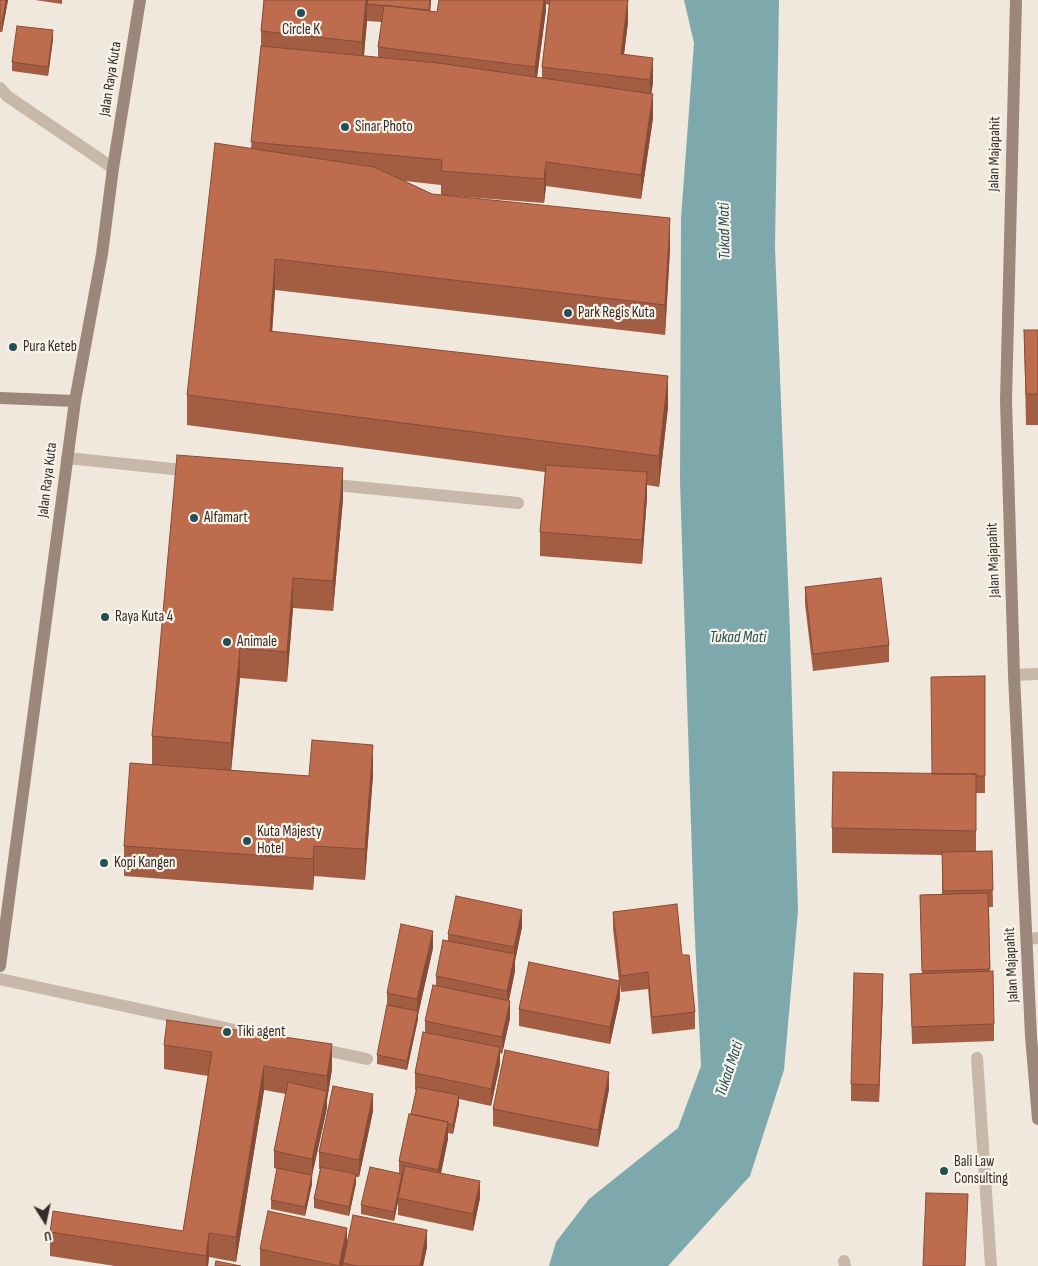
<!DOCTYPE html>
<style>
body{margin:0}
#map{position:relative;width:1038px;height:1266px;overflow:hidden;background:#f1e8dd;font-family:"Sofia Sans Condensed",sans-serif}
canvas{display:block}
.north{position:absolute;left:20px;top:1196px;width:50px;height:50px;-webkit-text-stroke:4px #f8f2e9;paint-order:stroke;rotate:170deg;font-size:14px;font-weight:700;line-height:20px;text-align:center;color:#362d29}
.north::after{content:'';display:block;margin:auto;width:18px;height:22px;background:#362d29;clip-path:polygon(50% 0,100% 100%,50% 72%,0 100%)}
</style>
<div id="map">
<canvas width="1038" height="1266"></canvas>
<div class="north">U</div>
</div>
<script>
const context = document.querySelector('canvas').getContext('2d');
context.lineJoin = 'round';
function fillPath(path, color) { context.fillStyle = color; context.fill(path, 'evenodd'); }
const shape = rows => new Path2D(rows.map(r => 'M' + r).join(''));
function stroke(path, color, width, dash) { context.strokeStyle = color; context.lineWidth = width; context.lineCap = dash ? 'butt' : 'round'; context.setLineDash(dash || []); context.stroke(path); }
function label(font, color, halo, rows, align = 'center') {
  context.font = font + ' "Sofia Sans Condensed",sans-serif'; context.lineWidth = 4.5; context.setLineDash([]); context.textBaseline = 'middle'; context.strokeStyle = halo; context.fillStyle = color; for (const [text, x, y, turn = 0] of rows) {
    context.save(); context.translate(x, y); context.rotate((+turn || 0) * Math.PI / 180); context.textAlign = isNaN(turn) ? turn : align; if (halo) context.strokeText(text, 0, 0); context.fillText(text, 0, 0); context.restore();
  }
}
const water = shape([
 [684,0,779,0,775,247,790,633,798,911,784,1070,750,1176,668,1266,549,1266,556,1242,589,1199,678,1128,701,1066,694,917,680,482,681,218,694,43]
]);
const lane = shape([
 [0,88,7,96,113,168],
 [977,1058,991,1266],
 [844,1261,845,1266]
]);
const street = shape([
 [67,458,192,471],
 [326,484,518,503],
 [1014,675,1038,674],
 [1027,939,1038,938],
 [0,979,249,1033],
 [315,1048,367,1059]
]);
const secondary = shape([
 [1016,0,1006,400,1014,675,1031,1036,1038,1119],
 [0,398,75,401],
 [0,966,75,401,102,254,113,168,140,0]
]);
const wall = shape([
 [0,0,8,0,2,32,0,32],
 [35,0,62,0,62,4],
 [264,0,431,0,430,11,437,12,439,0,628,0,628,22,624,54,653,82,651,94,653,118,641,199,546,186,544,203,452,196,670,249,665,335,275,290,272,331,668,407,659,487,647,485,647,497,642,564,540,556,540,532,545,472,187,425,187,395,251,148,261,46,261,31],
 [546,4,549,5,542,67,542,78,537,77,546,10],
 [367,21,382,22,378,47,378,58,364,56],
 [405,181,441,185,441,195,432,194],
 [53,39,48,76,12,71,12,62],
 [1024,330,1038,330,1038,425,1026,425],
 [343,499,333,611,293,608,287,682,240,678,231,770,309,776,373,775,365,880,314,876,313,890,124,876,124,846,152,765,152,736],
 [805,587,889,645,889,662,813,671,805,604],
 [985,676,985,793,976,793,976,851,992,851,993,907,989,907,990,971,994,1024,994,1041,912,1044,910,974,922,974,920,895,942,894,942,855,832,853,832,828,932,774],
 [613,912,682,955,695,1012,695,1029,652,1034,648,989,621,992,620,984,620,998,610,1044,519,1026,519,1009,619,981,613,929],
 [522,927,515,961,515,971,509,1001,510,1018,502,1054,500,1053,500,1064,491,1106,459,1099,459,1104,453,1134,448,1133,448,1139,441,1173,480,1198,473,1231,398,1215,398,1201,394,1221,361,1214,361,1205,399,1173,399,1161,411,1114,416,1090,415,1090,415,1073,425,1032,425,1021,436,986,436,976,448,941,448,934],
 [433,948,418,1015,418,1019,407,1070,377,1064,377,1055,387,1008,387,993],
 [883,991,879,1102,851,1101,851,1084],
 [164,1045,332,1069,327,1100,327,1108,312,1175,312,1184,305,1216,271,1209,271,1200,277,1169,274,1168,274,1151,286,1094,264,1090,236,1262,209,1257,208,1266,115,1266,50,1256,50,1232,183,1231,208,1076,164,1069],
 [609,1089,598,1147,493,1126,493,1109],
 [373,1111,359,1177,356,1177,356,1183,349,1216,314,1208,314,1199,320,1169,319,1169,319,1152],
 [347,1244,427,1247,423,1266,343,1266,343,1263,343,1266,260,1266,260,1249]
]);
const shadedWall = shape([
 [6,0,8,0,2,32,2,24],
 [366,0,370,0,367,4,367,21,362,73,362,42],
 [430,0,431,0,429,27,429,10],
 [544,0,546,0,546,10,535,92,535,67],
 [628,0,628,22,621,78,621,54],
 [53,30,53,39,48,76,48,67],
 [653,58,653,82,650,104,650,80],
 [653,94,653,118,641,199,641,175],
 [546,162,546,186,544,203,544,179],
 [670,218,670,249,665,335,665,305],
 [275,259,275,290,270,362,270,331],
 [668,376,668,407,659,487,659,456],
 [343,468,343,499,333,611,333,581],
 [647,472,647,497,642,564,642,540],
 [293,578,293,608,287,682,287,652],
 [240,648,240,678,231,773,231,743],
 [373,745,373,775,365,880,365,849],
 [314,846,314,876,313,890,313,859],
 [522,910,522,927,515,961,515,971,507,1008,507,991,514,958,514,947],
 [433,931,433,948,418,1015,418,1019,407,1070,407,1061,417,1011,417,999],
 [883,974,883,991,879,1102,879,1085],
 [620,981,620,998,610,1044,610,1027],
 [510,1001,510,1018,502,1054,502,1037],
 [332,1044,332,1069,327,1100,327,1076],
 [500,1047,500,1064,491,1106,491,1089],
 [264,1066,264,1090,236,1262,236,1237],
 [609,1072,609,1089,598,1147,598,1130],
 [327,1091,327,1108,312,1176,312,1159],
 [373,1094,373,1111,359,1177,359,1160],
 [459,1095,459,1104,453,1134,453,1125],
 [448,1122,448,1139,438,1187,438,1170],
 [356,1174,356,1183,349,1216,349,1207],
 [402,1174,402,1182,394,1221,394,1212],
 [312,1175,312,1184,305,1216,305,1207],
 [480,1181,480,1198,473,1231,473,1214],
 [347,1228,347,1245,343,1266,339,1266],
 [427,1230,427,1247,423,1266,420,1266],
 [209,1233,209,1257,208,1266,206,1266,206,1256]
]);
const building = shape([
 [0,0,6,0,2,24,0,23,0,0],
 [264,0,366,0,362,42,261,31,264,0],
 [368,0,430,0,429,10,367,4,368,0],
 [439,0,544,0,535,67,378,47,384,5,437,12,439,0],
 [550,0,628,0,621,54,653,58,650,80,542,67,550,0],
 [17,26,53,30,48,67,12,62,17,26],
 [261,46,438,63,653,94,641,175,546,162,544,179,441,171,442,160,251,142,261,46],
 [215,143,374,167,432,194,670,218,665,305,275,259,270,331,668,376,659,456,187,395,215,143],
 [1024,330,1038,330,1038,394,1026,394,1024,330],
 [177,455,343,468,333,581,293,578,287,652,240,648,231,743,152,736,177,455],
 [546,465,647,472,642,540,540,532,546,465],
 [881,578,889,645,813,654,805,587,881,578],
 [985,676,985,776,976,776,976,774,932,774,931,677,985,676],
 [312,740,373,745,365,849,314,846,313,859,124,846,130,763,309,776,312,740],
 [833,772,976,774,976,831,832,828,833,772],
 [992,851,993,890,943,891,942,852,992,851],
 [988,893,990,969,922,971,920,895,988,893],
 [456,896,522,910,514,947,448,934,456,896],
 [677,904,682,955,689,955,695,1012,652,1017,648,972,621,976,613,912,677,904],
 [401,924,433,931,417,999,387,993,401,924],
 [443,940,515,954,507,991,436,976,443,940],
 [529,962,620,981,610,1027,519,1009,529,962],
 [993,971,994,1024,912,1027,910,974,993,971],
 [854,973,883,974,879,1085,851,1084,854,973],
 [433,985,510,1001,502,1037,425,1021,433,985],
 [387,1005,418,1011,407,1061,377,1055,387,1005],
 [167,1020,332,1044,327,1076,264,1066,236,1237,209,1233,206,1256,50,1232,53,1211,183,1231,212,1052,164,1045,167,1020],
 [423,1032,500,1047,491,1089,415,1073,423,1032],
 [505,1050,609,1072,598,1130,493,1109,505,1050],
 [288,1082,327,1091,312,1159,274,1151,288,1082],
 [333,1086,373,1094,359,1160,319,1152,333,1086],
 [417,1087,459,1095,453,1125,448,1124,448,1122,411,1114,417,1087],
 [409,1114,448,1122,438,1170,399,1161,409,1114],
 [405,1166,480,1181,473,1214,398,1198,405,1166],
 [321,1167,356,1174,349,1207,314,1199,321,1167],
 [370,1167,402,1174,394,1212,361,1205,370,1167],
 [277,1168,312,1175,305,1207,271,1200,277,1168],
 [926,1193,968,1194,965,1266,923,1266,926,1193],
 [268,1211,347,1228,339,1266,260,1249,268,1211],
 [353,1215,427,1230,420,1266,357,1266,343,1263,353,1215],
 [216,1261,241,1266,215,1266,216,1261]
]);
const markers = [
 [301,13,5,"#215055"],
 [345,127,5,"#215055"],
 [568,313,5,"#215055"],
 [13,347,5,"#215055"],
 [194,518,5,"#215055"],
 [105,617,5,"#215055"],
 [227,642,5,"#215055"],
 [247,841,5,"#215055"],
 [104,863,5,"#215055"],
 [227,1032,5,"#215055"],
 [944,1171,5,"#215055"]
];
const poiNames = [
 ["Circle K",301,30,"center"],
 ["Sinar Photo",355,127],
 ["Park Regis Kuta",578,313],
 ["Pura Keteb",23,347],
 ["Alfamart",204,518],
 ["Raya Kuta 4",115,617],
 ["Animale",237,642],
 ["Kuta Majesty",257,832],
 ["Hotel",257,849],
 ["Kopi Kangen",114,863],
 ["Tiki agent",237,1032],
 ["Bali Law",954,1162],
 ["Consulting",954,1179]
];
const streetNames = [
 ["Jalan Raya Kuta",111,79,-81],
 ["Jalan Majapahit",995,154,-89],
 ["Jalan Raya Kuta",48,480,-83],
 ["Jalan Majapahit",994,560,-92],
 ["Jalan Majapahit",1012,965,-93]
];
const waterNames = [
 ["Tukad Mati",725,231,-91],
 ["Tukad Mati",738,638],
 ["Tukad Mati",730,1069,-71]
];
fillPath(water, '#7ea9ac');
stroke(lane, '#c8b8aa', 12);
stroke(street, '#c8b8aa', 12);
stroke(secondary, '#9b887b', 12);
fillPath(wall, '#a35d43');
fillPath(shadedWall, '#854c37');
fillPath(building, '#be6c4e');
stroke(building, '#854c37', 1);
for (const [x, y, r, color] of markers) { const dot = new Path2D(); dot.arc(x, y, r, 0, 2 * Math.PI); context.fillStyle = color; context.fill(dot); stroke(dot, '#f8f2e9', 2); }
label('15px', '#362d29', '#f8f2e9', poiNames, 'left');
label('15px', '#362d29', '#f8f2e9', streetNames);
label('italic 16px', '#215055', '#f8f2e9', waterNames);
</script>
